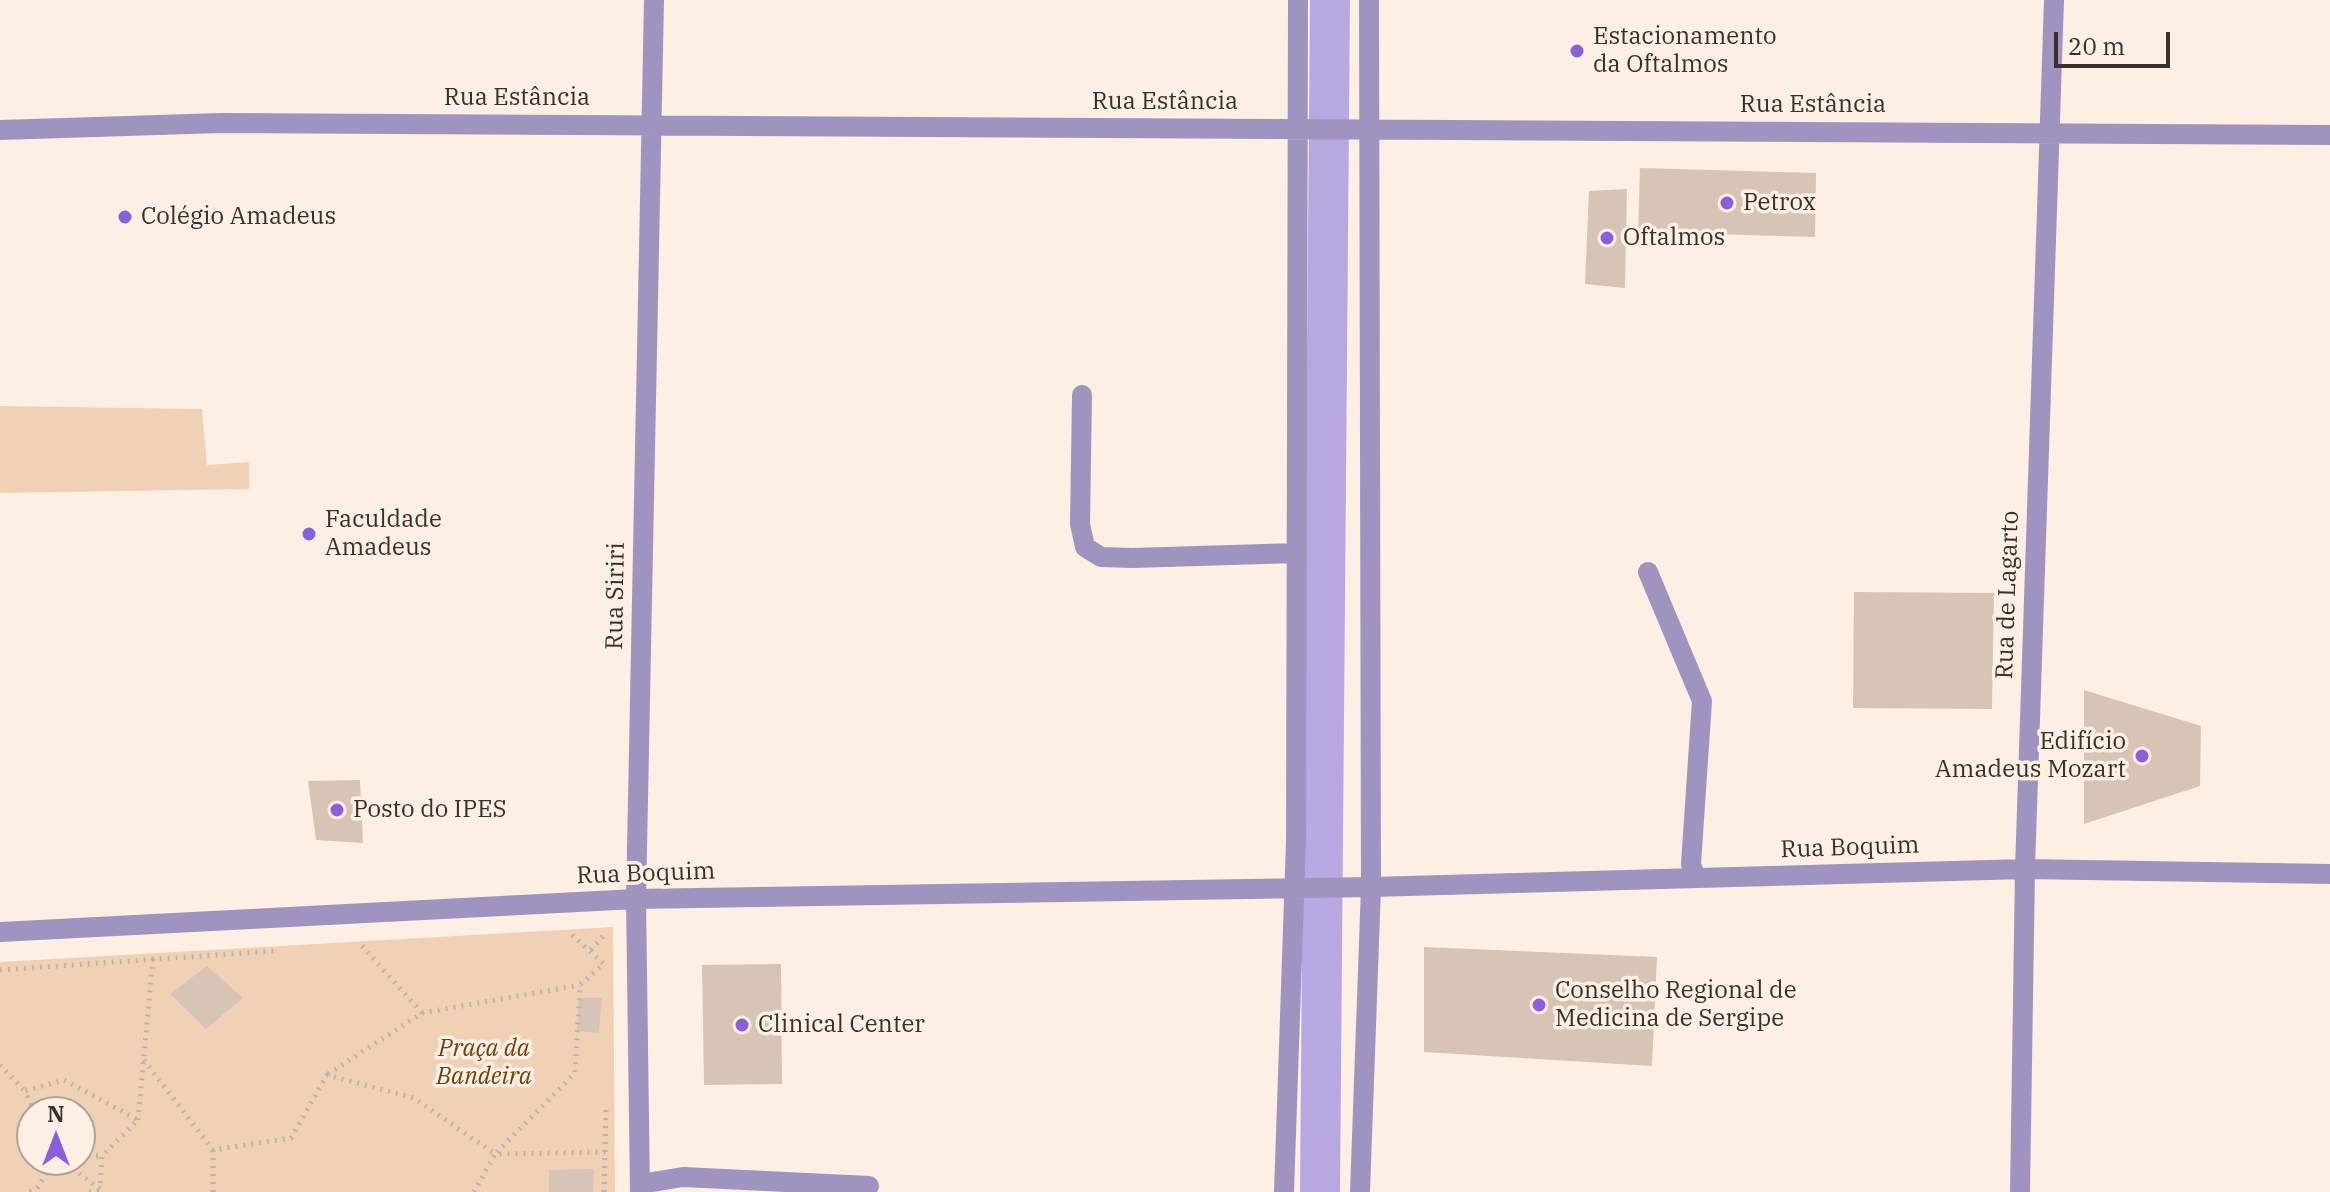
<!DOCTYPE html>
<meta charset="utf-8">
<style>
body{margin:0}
#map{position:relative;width:2330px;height:1192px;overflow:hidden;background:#fdefe3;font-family:"IBM Plex Serif",serif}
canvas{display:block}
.north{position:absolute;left:16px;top:1096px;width:80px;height:80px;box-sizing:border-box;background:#fdefe3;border:2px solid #aea399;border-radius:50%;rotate:0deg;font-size:22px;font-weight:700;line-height:32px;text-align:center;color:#37312b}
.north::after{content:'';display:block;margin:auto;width:28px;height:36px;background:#8a60da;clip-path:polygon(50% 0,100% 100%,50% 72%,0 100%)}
.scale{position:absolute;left:2054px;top:32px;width:116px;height:36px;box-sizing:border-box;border:4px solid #37312b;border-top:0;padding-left:10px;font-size:24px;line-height:28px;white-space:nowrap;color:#37312b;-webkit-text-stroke:6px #fdefe3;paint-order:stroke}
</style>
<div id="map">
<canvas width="2330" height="1192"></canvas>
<div class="north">N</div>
<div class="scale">20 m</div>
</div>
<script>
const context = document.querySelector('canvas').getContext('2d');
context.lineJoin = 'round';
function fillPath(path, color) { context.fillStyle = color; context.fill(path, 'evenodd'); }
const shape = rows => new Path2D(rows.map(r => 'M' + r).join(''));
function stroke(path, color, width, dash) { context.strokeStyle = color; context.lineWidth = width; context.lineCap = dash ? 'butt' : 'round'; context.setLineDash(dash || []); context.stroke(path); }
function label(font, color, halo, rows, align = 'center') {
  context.font = font + ' "IBM Plex Serif",serif'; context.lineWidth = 7; context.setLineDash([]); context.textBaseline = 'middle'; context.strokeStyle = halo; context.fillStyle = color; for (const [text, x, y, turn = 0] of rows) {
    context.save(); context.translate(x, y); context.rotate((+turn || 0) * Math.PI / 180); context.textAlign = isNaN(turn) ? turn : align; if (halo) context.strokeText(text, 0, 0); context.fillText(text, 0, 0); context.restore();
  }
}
const green = shape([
 [0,406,202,409,207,465,249,462,249,489,0,493],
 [613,927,615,1192,0,1192,0,962],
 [32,1112,80,1112,80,1160,32,1160]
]);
const canal = shape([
 [1320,1192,1330,0]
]);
const building = shape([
 [1640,168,1816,173,1815,237,1638,232],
 [1627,189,1625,288,1585,284,1589,191],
 [1854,592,1994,593,1992,709,1853,708],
 [2084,690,2201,726,2200,786,2084,824],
 [360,780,363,843,316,840,308,781],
 [1424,947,1657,957,1652,1066,1424,1052],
 [781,964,782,1084,704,1085,702,965],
 [207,966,243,998,206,1029,170,994],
 [579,998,602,998,599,1033,577,1031],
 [594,1169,593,1192,549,1192,549,1170]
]);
const path = shape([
 [572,935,605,965],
 [591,950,606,933],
 [0,970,274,951],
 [422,1013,580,985],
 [144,1060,213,1150,291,1138,327,1075,414,1098,495,1154,575,1073,580,985,604,964],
 [0,1065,25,1091],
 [328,1074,422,1013,362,946],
 [35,1112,25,1091,64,1080,138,1120,102,1156,100,1189,60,1160],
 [138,1120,153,958],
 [213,1150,213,1192],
 [80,1156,102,1156],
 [30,1192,38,1187,54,1160],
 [89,1192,101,1191],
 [474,1192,495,1154,606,1152],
 [604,1192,606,1107]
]);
const minor = shape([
 [0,130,221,123,2330,135],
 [1082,395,1080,524,1085,547,1101,557,1132,558,1297,553],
 [1648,572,1702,701,1691,864,1696,878],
 [0,932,636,899,1371,887,2025,869,2330,874],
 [640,1184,683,1177,869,1186],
 [640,1192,636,899,654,0],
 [1284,1192,1296,841,1298,0],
 [1360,1192,1371,887,1369,0],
 [2020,1192,2025,869,2054,0]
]);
const markers = [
 [1577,51,8,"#8a60da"],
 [1727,203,8,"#8a60da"],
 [125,217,8,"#8a60da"],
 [1607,238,8,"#8a60da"],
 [309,534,8,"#8a60da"],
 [2142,756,8,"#8a60da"],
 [337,810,8,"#8a60da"],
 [1539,1005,8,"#8a60da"],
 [742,1025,8,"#8a60da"]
];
const poiNames = [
 ["Estacionamento",1593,37],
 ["da Oftalmos",1593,65],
 ["Petrox",1743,203],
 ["Colégio Amadeus",141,217],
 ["Oftalmos",1623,238],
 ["Faculdade",325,520],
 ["Amadeus",325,548],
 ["Edifício",2126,742,"right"],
 ["Amadeus Mozart",2126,770,"right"],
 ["Posto do IPES",353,810],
 ["Conselho Regional de",1555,991],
 ["Medicina de Sergipe",1555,1019],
 ["Clinical Center",758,1025]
];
const streetNames = [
 ["Rua Estância",517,98],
 ["Rua Estância",1165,102],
 ["Rua Estância",1813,105],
 ["Rua de Lagarto",2008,595,-88],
 ["Rua Siriri",616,596,-89],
 ["Rua Boquim",1850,848,-2],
 ["Rua Boquim",646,874,-2]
];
const parkNames = [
 ["Praça da",484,1049],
 ["Bandeira",484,1077]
];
fillPath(green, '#f1d1b5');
stroke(canal, '#b7a8e1', 40);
fillPath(building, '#d6c5b7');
stroke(path, '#c0b4aa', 5, [2, 6]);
stroke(minor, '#9f94bf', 20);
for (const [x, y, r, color] of markers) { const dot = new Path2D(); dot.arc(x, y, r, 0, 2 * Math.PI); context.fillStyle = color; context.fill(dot); stroke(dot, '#fdefe3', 3); }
label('24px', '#37312b', '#fdefe3', poiNames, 'left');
label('24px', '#37312b', '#fdefe3', streetNames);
label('italic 24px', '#70430e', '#fdefe3', parkNames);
</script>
